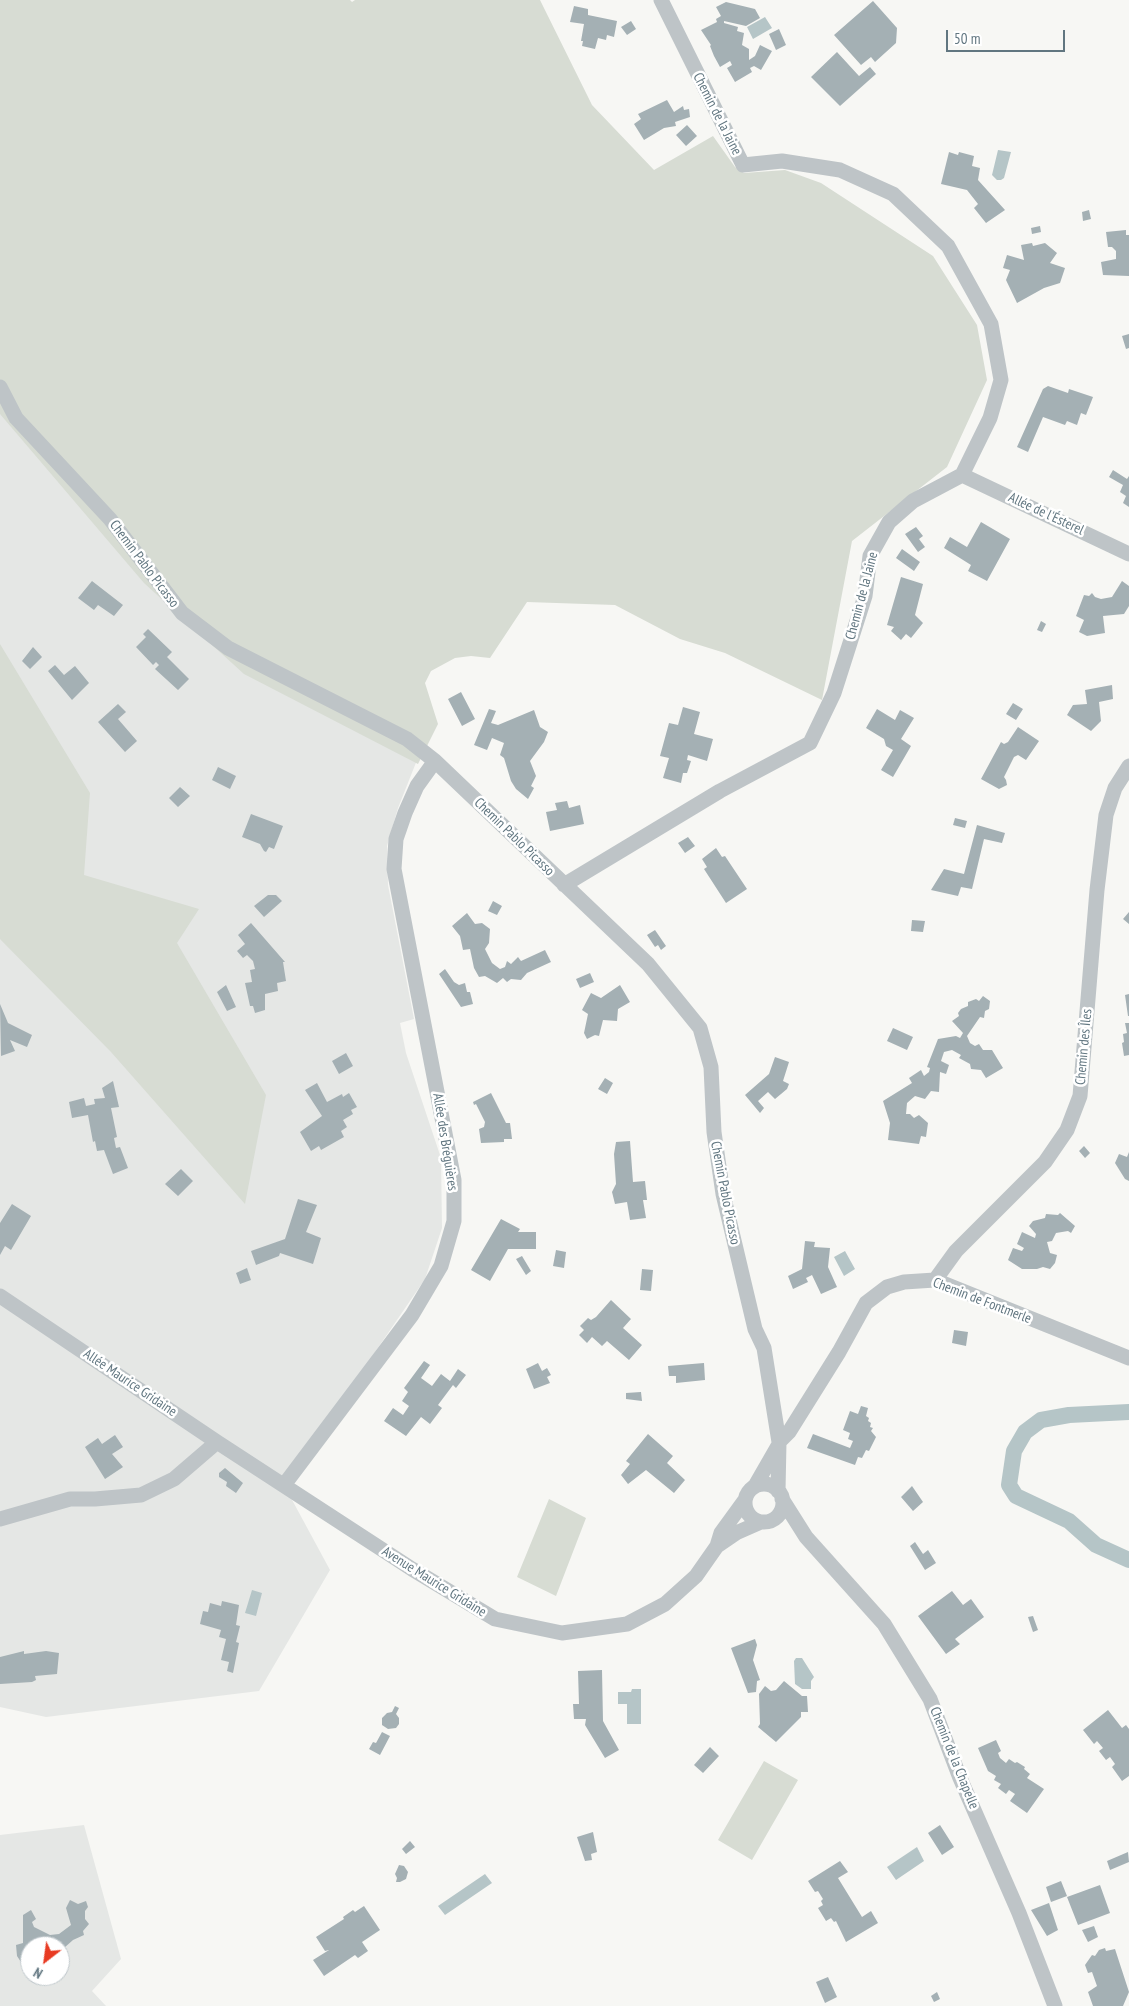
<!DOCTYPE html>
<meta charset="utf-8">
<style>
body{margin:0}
#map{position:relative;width:1129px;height:2006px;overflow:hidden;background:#f7f7f4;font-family:"PT Sans Narrow",sans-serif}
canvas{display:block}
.north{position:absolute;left:20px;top:1936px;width:50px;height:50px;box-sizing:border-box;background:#fff;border:1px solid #c0c8cc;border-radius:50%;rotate:210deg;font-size:14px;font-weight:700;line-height:20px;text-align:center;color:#617680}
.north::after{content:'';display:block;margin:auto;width:18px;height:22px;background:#e83b23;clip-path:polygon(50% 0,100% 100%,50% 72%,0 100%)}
.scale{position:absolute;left:946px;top:30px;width:119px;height:22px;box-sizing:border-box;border:2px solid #617680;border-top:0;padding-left:6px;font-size:15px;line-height:18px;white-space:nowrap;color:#617680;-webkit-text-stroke:4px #fff;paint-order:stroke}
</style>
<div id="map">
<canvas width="1129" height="2006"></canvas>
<div class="north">N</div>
<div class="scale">50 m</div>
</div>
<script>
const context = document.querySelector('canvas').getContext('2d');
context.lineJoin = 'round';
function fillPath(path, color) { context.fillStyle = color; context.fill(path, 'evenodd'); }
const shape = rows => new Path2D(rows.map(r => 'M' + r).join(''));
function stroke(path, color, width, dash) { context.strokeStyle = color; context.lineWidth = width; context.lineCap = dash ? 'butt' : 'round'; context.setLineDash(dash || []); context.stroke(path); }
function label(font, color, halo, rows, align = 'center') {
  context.font = font + ' "PT Sans Narrow",sans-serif'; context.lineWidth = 5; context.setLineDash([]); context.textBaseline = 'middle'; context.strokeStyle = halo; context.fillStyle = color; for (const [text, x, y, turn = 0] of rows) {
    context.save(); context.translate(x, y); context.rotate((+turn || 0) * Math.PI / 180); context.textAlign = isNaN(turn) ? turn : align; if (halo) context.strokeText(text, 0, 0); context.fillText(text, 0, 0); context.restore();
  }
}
const built = shape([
 [0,387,421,750,398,808,387,846,388,885,414,1019,400,1023,406,1053,441,1158,442,1228,425,1279,284,1485,330,1570,259,1691,46,1717,0,1707],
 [84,1825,121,1959,92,1991,106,2006,0,2006,0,1835],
 [30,1946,60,1946,60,1976,30,1976]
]);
const green = shape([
 [0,0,350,0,352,2,355,0,540,0,592,105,654,170,713,136,735,167,744,173,785,170,821,183,933,256,977,325,987,380,947,467,852,541,822,700,725,653,680,639,615,605,527,602,490,658,471,656,455,658,431,671,425,683,438,724,418,764,244,674,144,583,0,414],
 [0,644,90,793,84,875,199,909,177,943,266,1095,245,1204,111,1052,0,939],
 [549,1499,586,1518,556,1596,517,1577],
 [764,1761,798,1780,752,1860,718,1840]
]);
const water = shape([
 [765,17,772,28,753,39,747,27],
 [998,150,1011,152,1004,178,1001,180,997,180,992,175],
 [845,1251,855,1269,844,1276,834,1257],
 [252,1590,262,1593,256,1616,245,1613],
 [796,1658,802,1658,814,1677,811,1681,811,1689,802,1689,795,1684,794,1661],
 [632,1689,641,1689,641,1724,627,1724,627,1704,618,1704,618,1692,631,1692],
 [917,1847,924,1861,896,1880,887,1867],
 [485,1874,492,1883,445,1915,438,1906]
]);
const canal = shape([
 [1129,1412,1069,1415,1041,1420,1025,1432,1014,1451,1009,1485,1016,1496,1069,1521,1096,1545,1129,1560]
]);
const building = shape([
 [873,1,897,28,896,43,875,62,871,57,861,65,834,35],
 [726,2,755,9,760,18,746,26,724,21,724,23,738,27,737,31,744,33,742,45,749,49,749,60,755,56,760,45,772,51,761,70,754,66,750,68,752,72,735,82,727,68,732,65,730,61,720,67,714,56,710,46,711,45,701,30,717,22,716,19,721,16,716,7],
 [574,6,588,9,588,15,617,21,614,37,607,35,606,40,598,38,595,49,582,46,583,41,581,41,584,24,570,22],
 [631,21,636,29,627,35,621,27],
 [779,29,786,45,776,50,769,34],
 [837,52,859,76,870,67,876,74,840,106,811,77],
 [667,100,674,112,683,106,684,110,689,109,690,117,675,122,676,126,664,128,644,140,634,124,641,119,638,114],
 [687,125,697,136,686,146,676,135],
 [949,152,958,155,959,152,974,156,972,166,980,168,978,180,1005,210,986,223,974,208,978,204,967,190,941,184],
 [1089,210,1091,219,1083,221,1082,212],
 [1040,226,1041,232,1032,234,1031,228],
 [1126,230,1126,235,1129,235,1129,276,1103,275,1101,262,1116,259,1116,251,1112,247,1108,247,1106,232],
 [1032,243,1033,246,1045,243,1057,253,1050,263,1065,268,1060,283,1044,288,1017,303,1006,280,1010,270,1003,268,1007,255,1024,260,1021,245],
 [1129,334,1129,348,1126,349,1122,336],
 [1048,386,1068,393,1069,389,1093,397,1086,415,1081,413,1077,425,1067,421,1065,425,1043,417,1028,452,1017,447,1043,389],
 [1113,470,1127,479,1129,476,1129,507,1123,503,1126,496,1120,492,1123,485,1109,477],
 [981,522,1010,539,987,581,968,571,971,565,944,548,950,537,967,547],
 [916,527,923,536,919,539,925,547,918,552,905,534],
 [902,549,920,562,914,571,896,558],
 [901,577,923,584,915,615,923,623,911,638,906,634,901,640,891,631,894,627,887,625],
 [92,581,123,605,114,616,98,605,94,610,78,598],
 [1122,581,1129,586,1129,606,1124,614,1103,616,1105,633,1087,636,1079,632,1084,620,1076,616,1084,595,1089,596,1092,593,1095,597,1101,599,1112,597],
 [1041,621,1046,624,1042,632,1037,630],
 [148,629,172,652,167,657,189,679,178,690,155,669,159,665,156,662,153,665,136,647,146,637,143,634],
 [33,647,42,657,30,669,22,661],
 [55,665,64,675,75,666,89,683,72,700,48,671],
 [1112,685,1113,699,1099,702,1101,721,1091,731,1067,715,1073,705,1087,704,1085,690],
 [461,692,475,719,462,726,448,699],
 [1013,703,1023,709,1016,720,1006,714],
 [118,704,126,712,118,719,137,741,125,752,98,722],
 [683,707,700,712,694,734,713,739,707,761,688,755,687,760,691,761,687,773,683,773,681,783,663,778,669,758,660,756,669,723,678,725],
 [489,709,496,711,491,723,498,725,534,710,540,727,548,732,544,742,530,761,536,776,531,786,534,788,528,799,516,789,511,781,504,758,500,755,504,743,492,738,487,750,474,745],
 [877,709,895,720,900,710,914,718,901,739,911,746,893,777,881,770,893,750,886,746,884,739,866,728],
 [1018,727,1039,741,1026,760,1018,755,1014,757,1004,777,1006,780,1007,785,999,789,981,779,1001,742,1004,744,1008,742],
 [218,767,236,776,230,789,212,780],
 [180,787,190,796,178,807,169,798],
 [567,801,569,808,580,805,584,824,550,831,546,812,557,810,555,803],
 [251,814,283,826,274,849,269,847,266,852,264,851,260,844,242,837],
 [955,818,967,821,965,828,953,825],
 [977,825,1005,833,1002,843,984,839,972,889,961,887,958,896,931,890,944,869,964,874],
 [688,837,695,846,685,853,678,843],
 [716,848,722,857,725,856,747,889,726,903,704,869,707,867,702,859],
 [268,895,276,895,282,901,264,917,254,906],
 [493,901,502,906,497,915,488,911],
 [1129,912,1129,924,1123,919],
 [467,913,475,924,482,923,490,929,489,943,485,949,492,963,500,969,505,967,507,961,511,964,518,957,521,961,545,950,551,962,527,973,521,980,511,979,507,982,503,978,497,983,485,976,479,977,474,968,470,949,463,950,460,936,452,926],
 [912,920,925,921,923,932,911,931],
 [251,923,285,962,283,962,286,981,277,983,278,991,265,994,265,1010,255,1013,253,1006,250,1006,245,983,252,982,250,970,255,969,253,961,247,955,243,958,237,951,245,944,238,935],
 [655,930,666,946,661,950,658,945,655,947,647,935],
 [445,969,454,982,459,985,465,983,467,992,470,992,473,1004,461,1007,439,974],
 [590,973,594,982,580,988,576,979],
 [226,985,236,1007,227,1011,217,992],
 [620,985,630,1002,618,1009,617,1021,603,1020,599,1036,595,1035,587,1039,584,1033,588,1014,582,1010,591,993,601,998],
 [1129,994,1129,1016,1128,1016,1125,995],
 [983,996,990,1001,989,1009,985,1011,984,1018,980,1017,967,1036,970,1043,975,1046,979,1044,983,1050,992,1050,1003,1068,986,1078,981,1070,971,1069,970,1064,959,1058,961,1055,952,1050,944,1052,941,1061,949,1065,946,1074,940,1072,939,1092,931,1091,925,1099,915,1096,907,1103,906,1114,910,1114,914,1118,919,1115,928,1123,926,1137,921,1136,919,1144,888,1140,890,1123,883,1101,912,1083,909,1078,921,1070,924,1076,929,1072,930,1068,927,1067,938,1039,956,1036,960,1038,963,1033,952,1021,959,1016,958,1013,961,1009,968,1006,968,1002,976,999,979,1001],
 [0,1004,8,1023,32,1035,27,1047,10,1040,15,1051,1,1056],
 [1125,1023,1129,1023,1129,1055,1124,1056,1122,1043,1124,1042,1123,1034,1127,1033],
 [893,1028,913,1037,907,1050,887,1041],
 [346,1053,353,1066,339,1074,332,1061],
 [775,1057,789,1062,783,1081,789,1084,787,1089,775,1099,768,1092,758,1101,764,1108,760,1113,745,1095,769,1074],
 [605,1078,613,1083,607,1094,598,1089],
 [113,1081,119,1107,111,1108,117,1137,114,1138,116,1148,120,1147,128,1168,113,1174,104,1150,97,1151,95,1141,93,1142,88,1115,72,1118,69,1102,84,1098,86,1106,95,1104,94,1099,105,1098,102,1088],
 [317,1083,327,1102,342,1094,343,1097,349,1093,357,1107,351,1110,353,1114,343,1120,347,1127,341,1131,344,1137,321,1150,319,1146,311,1151,300,1132,322,1116,305,1090],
 [491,1093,506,1123,510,1123,512,1139,504,1139,504,1142,481,1143,479,1129,484,1127,485,1122,476,1104,474,1105,473,1102],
 [630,1141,633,1182,645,1181,647,1200,643,1200,646,1218,630,1220,627,1202,615,1204,612,1192,616,1184,614,1154,616,1142],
 [1084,1146,1090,1153,1085,1158,1079,1151],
 [1129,1152,1129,1181,1125,1179,1115,1163,1119,1154,1127,1157],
 [181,1169,193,1181,178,1196,165,1184],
 [298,1199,317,1205,306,1232,321,1238,313,1264,280,1253,279,1256,256,1265,251,1251,285,1239],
 [12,1204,31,1216,11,1250,5,1246,0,1255,0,1223],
 [1060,1213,1075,1226,1071,1233,1068,1231,1056,1233,1052,1241,1047,1242,1050,1253,1057,1255,1055,1263,1050,1269,1043,1267,1037,1269,1022,1269,1008,1260,1013,1248,1022,1251,1024,1248,1017,1244,1022,1232,1035,1238,1036,1234,1029,1226,1033,1221,1045,1218,1046,1214,1058,1215],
 [501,1219,520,1229,518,1232,536,1232,536,1249,508,1249,490,1281,471,1270],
 [805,1241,815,1242,814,1247,830,1248,828,1267,837,1287,821,1294,812,1275,806,1278,808,1282,793,1289,788,1276,802,1269],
 [556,1250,566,1252,564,1268,553,1266],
 [522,1256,531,1271,526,1275,516,1259],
 [247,1268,251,1280,240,1284,236,1273],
 [642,1269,653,1270,651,1291,640,1290],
 [611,1300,631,1319,623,1328,642,1345,629,1360,607,1341,602,1346,592,1337,587,1343,579,1335,584,1330,580,1326,588,1318,591,1320,596,1317],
 [954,1330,968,1332,966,1346,952,1343],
 [424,1361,430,1365,421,1378,432,1386,441,1374,450,1381,458,1369,466,1375,456,1388,453,1385,438,1405,442,1408,430,1424,421,1417,406,1436,384,1421,393,1408,403,1415,409,1406,402,1401,408,1392,404,1388],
 [538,1363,542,1371,547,1368,551,1375,547,1377,550,1383,534,1389,526,1369],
 [704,1363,705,1380,676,1383,676,1376,669,1376,668,1366],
 [641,1392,642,1401,626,1399,626,1393],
 [861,1406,868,1408,866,1416,869,1418,868,1421,871,1423,870,1427,873,1428,871,1431,876,1437,869,1451,866,1450,862,1458,858,1457,855,1465,807,1448,813,1434,850,1448,853,1441,848,1439,850,1433,843,1430,850,1411,858,1414],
 [648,1434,673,1456,667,1463,685,1480,674,1493,646,1470,628,1484,621,1475,630,1464,626,1461],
 [115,1435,123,1447,112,1454,123,1467,105,1479,85,1447,98,1438,102,1444],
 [225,1468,243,1483,236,1493,226,1486,227,1482,219,1477,219,1473],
 [912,1486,923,1502,913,1511,901,1497],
 [915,1542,923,1554,928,1550,936,1563,925,1570,910,1546],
 [952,1591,963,1605,971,1599,984,1617,955,1639,960,1644,946,1654,918,1616],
 [222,1601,239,1605,236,1625,240,1626,236,1642,239,1643,233,1673,227,1671,229,1662,221,1660,226,1639,219,1637,221,1630,200,1624,203,1611,208,1612,210,1603,221,1606],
 [1033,1616,1038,1630,1033,1632,1028,1617],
 [755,1639,757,1645,753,1660,760,1680,757,1681,756,1692,748,1693,731,1648],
 [24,1651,24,1654,46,1651,59,1653,57,1674,35,1676,36,1680,32,1682,0,1684,0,1657],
 [602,1670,603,1721,619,1750,605,1758,585,1725,586,1719,574,1719,573,1704,579,1704,578,1671],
 [784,1681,802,1696,807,1696,808,1712,801,1712,801,1717,776,1742,758,1727,760,1724,759,1694,765,1686,771,1691,776,1690],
 [395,1706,399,1708,396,1714,399,1718,399,1724,396,1728,388,1729,382,1725,382,1718,387,1713,392,1712],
 [1108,1710,1122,1728,1126,1725,1129,1729,1129,1776,1122,1781,1112,1767,1115,1764,1110,1757,1106,1760,1099,1751,1103,1748,1097,1741,1094,1744,1083,1730],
 [382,1732,390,1736,380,1755,369,1749,373,1742,376,1743],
 [996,1740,1001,1751,998,1753,1000,1758,1006,1763,1009,1759,1015,1763,1017,1762,1025,1767,1024,1769,1030,1774,1027,1778,1044,1789,1027,1813,1010,1801,1015,1794,1009,1790,1006,1794,998,1788,1001,1784,994,1780,996,1776,988,1771,978,1748],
 [710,1747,719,1756,703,1773,694,1765],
 [940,1825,954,1847,942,1855,928,1833],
 [593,1832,597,1852,591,1854,592,1860,585,1861,577,1837],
 [410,1841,415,1847,406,1854,402,1849],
 [1128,1852,1129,1862,1110,1870,1107,1861],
 [840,1861,848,1872,838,1878,862,1917,871,1911,878,1923,846,1942,836,1921,834,1922,831,1918,826,1921,818,1908,823,1905,821,1901,823,1899,818,1891,815,1892,808,1881],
 [399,1865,404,1866,408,1872,406,1879,400,1882,396,1882,397,1878,395,1874],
 [1061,1881,1067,1896,1051,1902,1046,1887],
 [1100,1885,1110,1913,1078,1925,1067,1897],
 [70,1900,78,1904,86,1901,88,1907,85,1911,85,1919,89,1924,83,1931,84,1935,73,1940,64,1948,61,1947,60,1949,60,1946,30,1946,30,1962,23,1965,17,1956,16,1945,23,1943,23,1915,31,1910,36,1919,32,1922,34,1927,50,1935,59,1934,71,1925,66,1908],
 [1049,1903,1058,1930,1047,1936,1031,1910],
 [364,1906,380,1930,362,1942,368,1951,358,1958,355,1955,324,1976,313,1960,329,1950,325,1951,316,1937,344,1919,343,1917,353,1910,355,1912],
 [1094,1926,1098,1937,1088,1942,1082,1930],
 [1105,1948,1106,1951,1115,1949,1129,1992,1123,2006,1093,2006,1088,1992,1097,1986,1092,1972,1088,1973,1085,1965,1092,1955,1095,1956,1099,1950],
 [60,1960,68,1968,60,1975],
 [828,1977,837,1997,825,2003,816,1982],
 [937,1992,940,1999,934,2002,931,1996]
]);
const minor = shape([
 [0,387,16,418,110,519,182,613,228,648,407,739,435,761,648,964,700,1028,711,1067,714,1132,723,1194,755,1329,764,1348,779,1442,778,1491],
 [962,475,1129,554],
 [564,885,720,791,810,743,834,693,865,596,870,556,889,522,913,501,962,475,990,418,1001,380,991,324,948,246,893,194,840,170,782,161,743,165,661,0],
 [935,1280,956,1251,1045,1162,1067,1130,1080,1096,1097,890,1106,815,1115,788,1129,766],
 [0,1296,217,1442,412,1569,495,1619,562,1633,627,1624,665,1604,696,1576,717,1546,721,1533,745,1500],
 [779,1442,789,1432,839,1352,866,1303,887,1287,904,1282,935,1280,1129,1358],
 '745 1503a19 19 0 1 1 38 0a19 19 0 1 1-38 0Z',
 [284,1485,412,1315,441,1266,454,1221,454,1180,394,869,396,839,405,813,417,786,435,761],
 [755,1486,778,1446],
 [782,1499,806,1537,884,1624,930,1699,960,1778,1019,1913,1055,2006],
 [0,1519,70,1499,95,1499,141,1495,174,1479,217,1442],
 [717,1546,736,1533,761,1522]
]);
const streetNames = [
 ["Chemin de la Jaine",717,114,63],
 ["Allée de l'Ésterel",1046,514,25],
 ["Chemin Pablo Picasso",144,564,53],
 ["Chemin de la Jaine",862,596,-75],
 ["Chemin Pablo Picasso",514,837,44],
 ["Chemin des Îles",1084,1047,-85],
 ["Allée des Bréguières",445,1142,81],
 ["Chemin Pablo Picasso",725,1193,79],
 ["Chemin de Fontmerle",982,1301,21],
 ["Allée Maurice Gridaine",130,1383,34],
 ["Avenue Maurice Gridaine",434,1582,32],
 ["Chemin de la Chapelle",954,1758,68]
];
fillPath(built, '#e5e7e5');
fillPath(green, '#d7dcd3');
fillPath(water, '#b5c5c7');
stroke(canal, '#b5c5c7', 16);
fillPath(building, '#a4b0b4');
stroke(minor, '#bec4c7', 15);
label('14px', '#617680', '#fff', streetNames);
</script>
